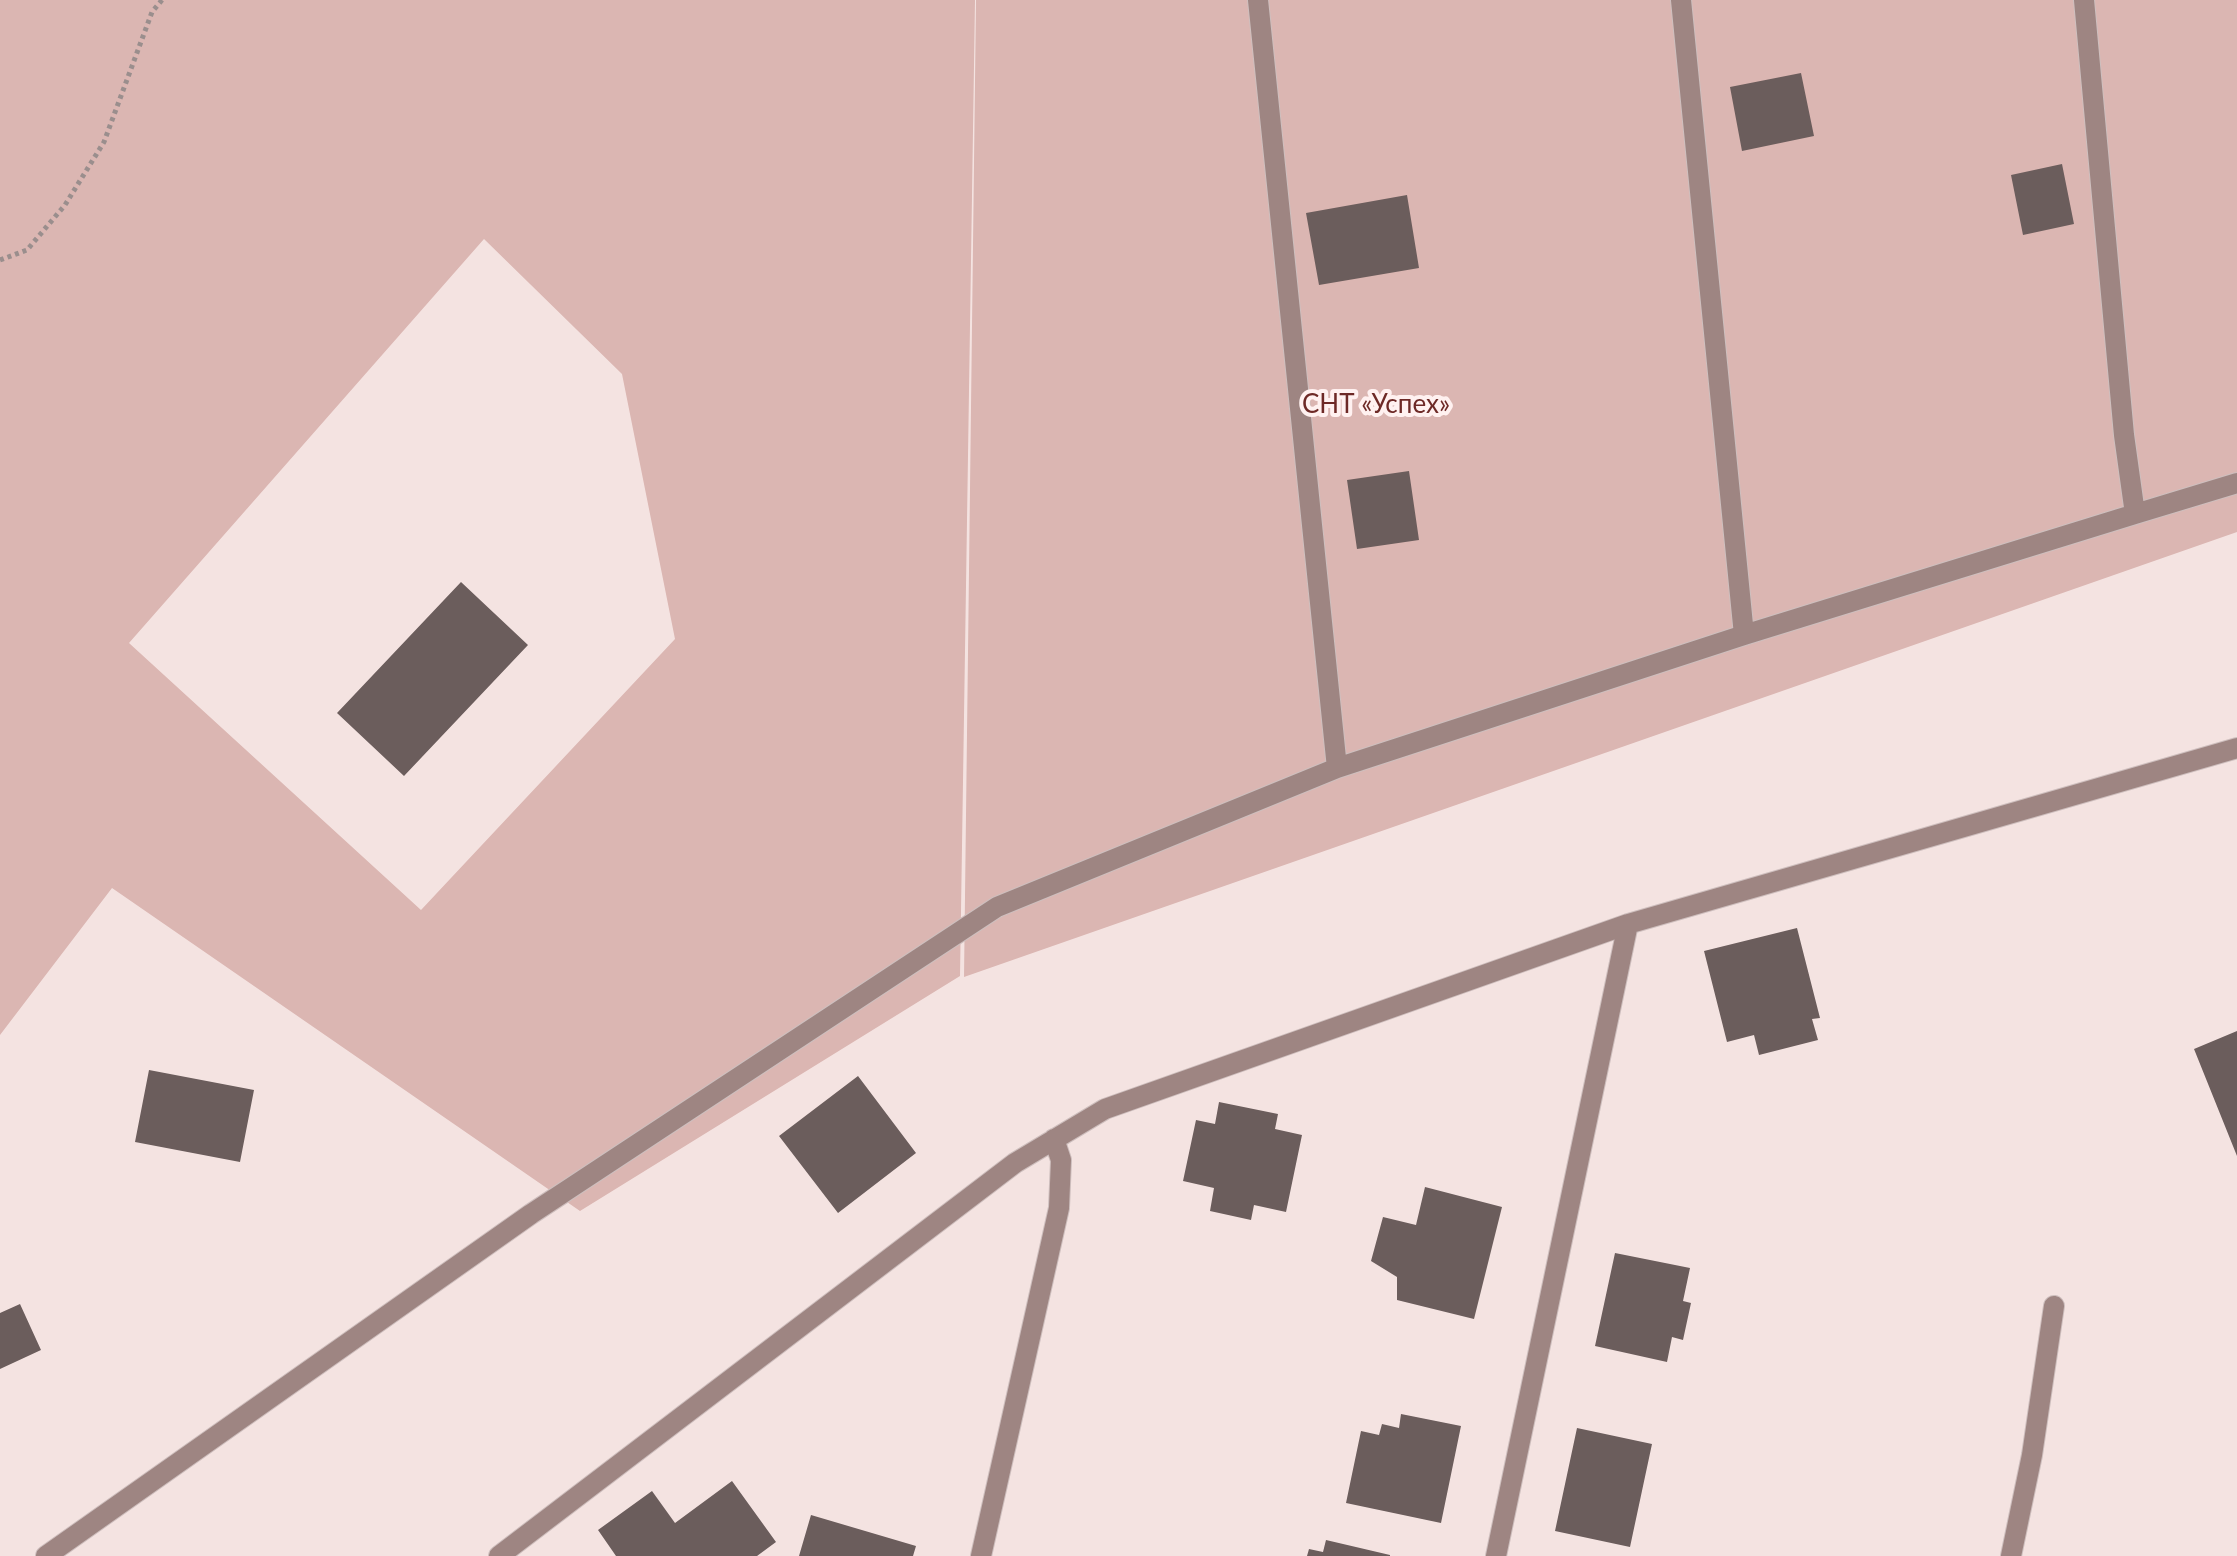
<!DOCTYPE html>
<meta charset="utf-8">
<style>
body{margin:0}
canvas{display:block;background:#f4e3e1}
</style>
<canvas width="2237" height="1556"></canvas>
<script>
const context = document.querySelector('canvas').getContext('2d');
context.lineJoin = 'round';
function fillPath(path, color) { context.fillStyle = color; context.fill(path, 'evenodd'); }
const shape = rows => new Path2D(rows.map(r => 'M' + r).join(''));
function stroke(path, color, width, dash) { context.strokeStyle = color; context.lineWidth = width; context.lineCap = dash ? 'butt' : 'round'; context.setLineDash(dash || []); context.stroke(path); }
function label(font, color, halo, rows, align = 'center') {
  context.font = font + ' Lato,sans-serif'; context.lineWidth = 8; context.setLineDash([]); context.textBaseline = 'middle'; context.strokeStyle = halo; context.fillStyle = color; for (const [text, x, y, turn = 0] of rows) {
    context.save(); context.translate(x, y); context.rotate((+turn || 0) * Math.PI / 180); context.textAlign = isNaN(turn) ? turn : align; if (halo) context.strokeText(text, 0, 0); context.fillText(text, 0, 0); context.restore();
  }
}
const green = shape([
 [0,0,975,0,960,976,580,1211,112,888,0,1035],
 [484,239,622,374,675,639,421,910,129,643],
 [976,0,2237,0,2237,532,964,977]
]);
const building = shape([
 [1801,73,1814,136,1742,151,1730,87],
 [2062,164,2074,224,2023,235,2011,175],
 [1407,195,1419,268,1319,285,1306,213],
 [1409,471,1419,540,1357,549,1347,480],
 [461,582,528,645,404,776,337,713],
 [1797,928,1820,1018,1812,1019,1818,1040,1759,1055,1754,1035,1727,1042,1704,951],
 [2237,1031,2237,1156,2194,1049],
 [149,1070,254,1090,240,1162,135,1142],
 [858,1076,916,1153,838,1213,779,1136],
 [1219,1102,1278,1114,1275,1129,1302,1135,1286,1212,1254,1205,1251,1220,1210,1211,1214,1188,1183,1181,1196,1120,1215,1124],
 [1425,1187,1502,1207,1474,1319,1397,1300,1397,1277,1371,1261,1383,1217,1416,1225],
 [1615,1253,1690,1268,1683,1301,1691,1303,1683,1340,1672,1337,1667,1362,1595,1346],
 [20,1304,41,1350,0,1369,0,1313],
 [1401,1414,1461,1426,1441,1523,1346,1503,1361,1431,1379,1435,1382,1424,1399,1428],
 [1577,1428,1652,1444,1630,1547,1555,1531],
 [732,1481,776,1542,757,1556,616,1556,598,1530,652,1491,675,1523],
 [811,1515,916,1546,913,1556,799,1556],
 [1326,1540,1390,1555,1390,1556,1307,1556,1309,1549,1323,1552]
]);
const path = shape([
 [0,260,27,250,65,205,104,142,152,12,162,0]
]);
const minor = shape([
 [1258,0,1337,768],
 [1681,0,1744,635],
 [2135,514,2237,483],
 [46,1556,531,1214,997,907,1337,768,1744,635,2135,514,2124,435,2084,0],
 [499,1556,1015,1163,1105,1109,1628,924,2237,748],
 [981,1556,1059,1208,1061,1160,1054,1139],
 [1496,1556,1628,924],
 [2011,1556,2032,1455,2054,1306]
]);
const parkNames = [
 ["СНТ «Успех»",1376,405]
];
fillPath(green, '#dbb6b2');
fillPath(building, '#6b5d5c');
stroke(minor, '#cebfbe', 22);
stroke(path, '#9a8e8d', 5, [4, 4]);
stroke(minor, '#9e8582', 20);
label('26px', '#6d2926', '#fff1f0', parkNames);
</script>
